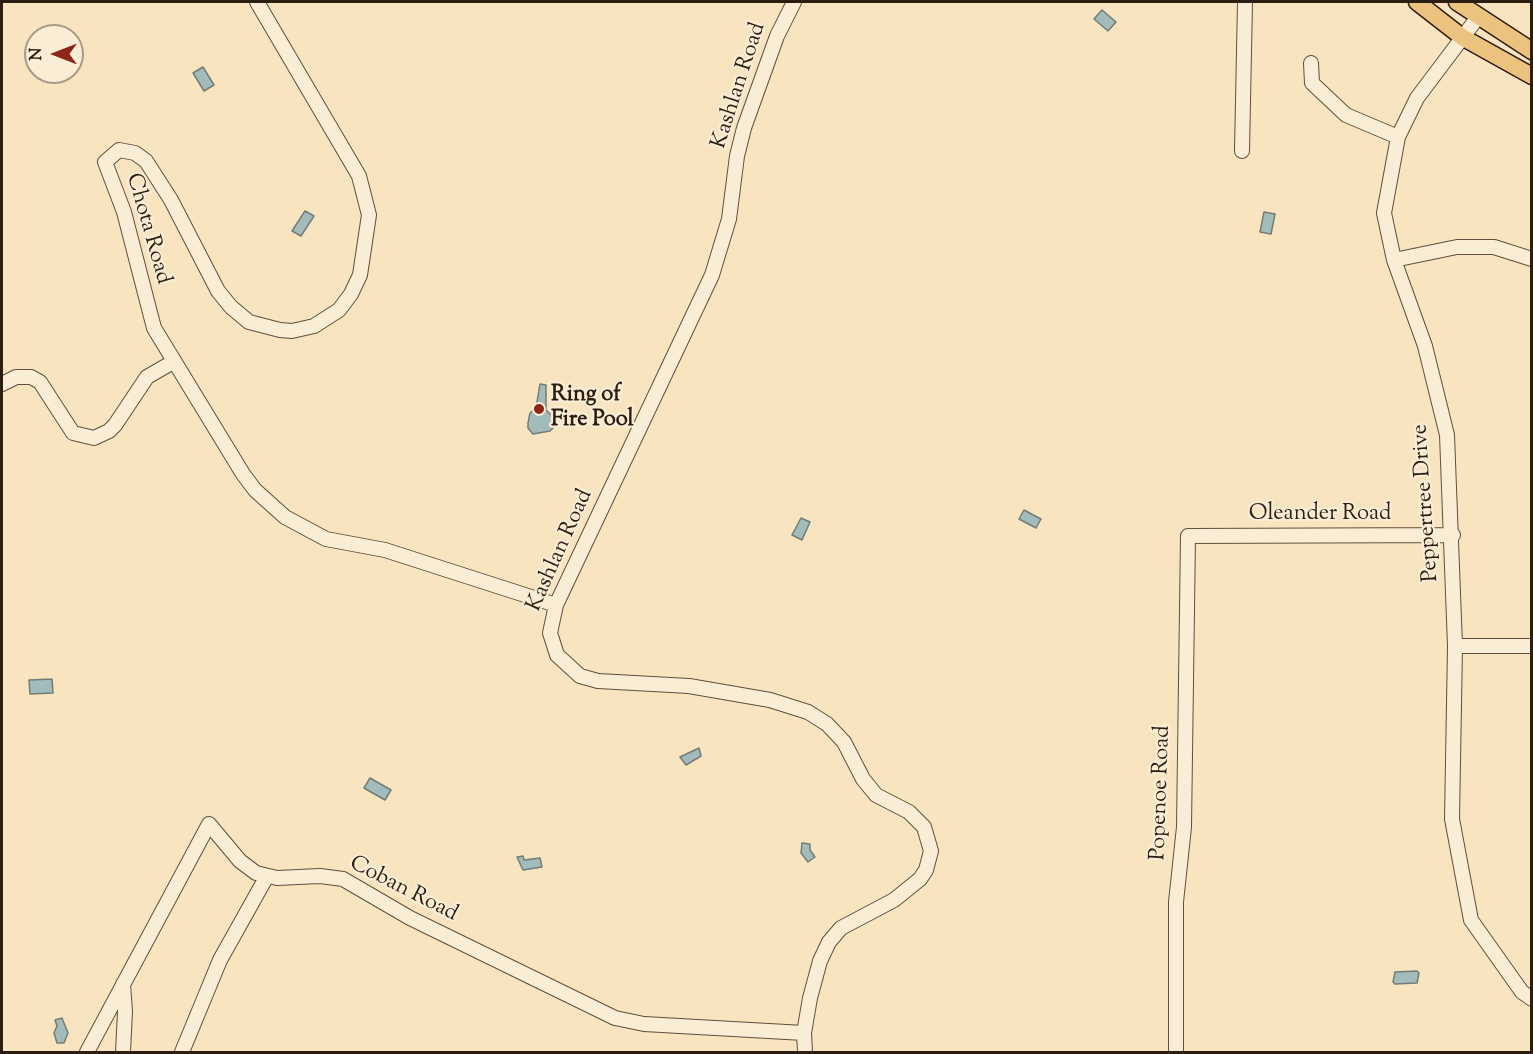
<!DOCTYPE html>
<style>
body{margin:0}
#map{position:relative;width:1533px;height:1054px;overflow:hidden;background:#f8e4be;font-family:"Sorts Mill Goudy",serif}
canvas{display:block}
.frame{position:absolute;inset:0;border:3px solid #2c1d11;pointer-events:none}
.north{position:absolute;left:24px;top:24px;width:60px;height:60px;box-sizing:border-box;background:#faedd5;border:2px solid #a89a87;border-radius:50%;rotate:270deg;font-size:16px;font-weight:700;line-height:24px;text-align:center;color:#2c1d11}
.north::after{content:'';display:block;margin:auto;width:21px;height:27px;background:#8f2418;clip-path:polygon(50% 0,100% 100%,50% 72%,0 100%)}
</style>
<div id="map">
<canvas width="1533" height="1054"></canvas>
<div class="frame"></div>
<div class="north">N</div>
</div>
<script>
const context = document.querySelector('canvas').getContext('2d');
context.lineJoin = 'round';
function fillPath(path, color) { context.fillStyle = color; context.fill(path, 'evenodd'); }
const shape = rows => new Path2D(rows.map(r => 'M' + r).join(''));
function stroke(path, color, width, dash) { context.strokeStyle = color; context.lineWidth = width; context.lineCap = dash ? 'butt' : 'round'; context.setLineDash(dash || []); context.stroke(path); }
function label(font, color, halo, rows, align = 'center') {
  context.font = font + ' "Sorts Mill Goudy",serif'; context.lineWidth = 4.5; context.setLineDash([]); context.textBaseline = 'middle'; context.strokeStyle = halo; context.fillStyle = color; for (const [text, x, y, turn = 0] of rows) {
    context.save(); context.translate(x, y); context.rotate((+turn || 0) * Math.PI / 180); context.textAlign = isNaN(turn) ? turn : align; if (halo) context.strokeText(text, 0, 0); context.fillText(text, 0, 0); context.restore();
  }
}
const water = shape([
 [1102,10,1116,22,1108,31,1094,19,1102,10],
 [203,67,214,85,204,91,193,73,203,67],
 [305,211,314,216,301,236,292,231,305,211],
 [1264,212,1275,214,1271,234,1260,232,1264,212],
 [540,384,546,385,546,410,555,419,556,425,550,431,533,434,528,428,528,423,530,413,536,408,540,384],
 [1024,510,1041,519,1036,528,1019,519,1024,510],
 [801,518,810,522,802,540,792,535,801,518],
 [52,679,53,693,30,694,29,680,52,679],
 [699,748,701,756,686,765,680,757,699,748],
 [370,778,391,790,385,800,364,788,370,778],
 [802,843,810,844,810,850,815,857,808,862,801,853,802,843],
 [523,856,524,860,540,858,542,867,523,870,517,857,523,856],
 [1417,971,1419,973,1417,983,1395,984,1393,982,1395,972,1417,971],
 [62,1018,68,1033,64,1043,57,1043,54,1033,57,1026,55,1020,62,1018]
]);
const minor = shape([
 [257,2,359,176,369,215,360,275,351,294,339,310,314,326,292,331,280,330,249,322,231,307,218,291,171,200,146,161,135,153,119,150,105,162,124,212,154,328,243,474,255,490,285,517,326,539,385,550,556,605],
 [794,2,777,36,744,128,737,156,729,219,712,275,556,605,550,633,557,655,580,676,598,681,689,686,770,700,808,712,827,724,844,742,863,779,876,795,909,812,924,827,931,851,926,870,920,879,894,900,841,928,829,942,820,961,810,998,804,1033,805,1052],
 [1478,17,1417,98,1398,137,1384,213,1394,260,1425,346,1447,435,1455,646,1452,819,1471,920,1522,992,1532,999],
 [1311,63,1312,83,1346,115,1398,137],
 [1242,151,1245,2],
 [1394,260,1457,247,1494,247,1532,259],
 [2,384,16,377,31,377,40,382,73,433,94,438,109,431,115,425,147,377,173,362],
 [1455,646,1532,646],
 [87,1052,209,824,240,861,256,873,277,878,320,876,343,879,410,918,615,1018,644,1024,804,1033],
 [123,1052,125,1011,123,984],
 [182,1052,220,960,267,876],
 [1176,1052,1176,902,1184,827,1188,536,1453,535]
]);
const major = shape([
 [1417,2,1462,37,1532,76],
 [1457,2,1532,51]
]);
const markers = [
 [539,409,6,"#8f2418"]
];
const streetNames = [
 ["Kashlan Road",740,86,-72],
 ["Chota Road",147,229,74],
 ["Peppertree Drive",1427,503,-94],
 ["Oleander Road",1320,515],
 ["Kashlan Road",561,551,-66],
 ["Popenoe Road",1162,793,-88],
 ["Coban Road",403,890,27]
];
const poiNames = [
 ["Ring of",551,396],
 ["Fire Pool",551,421]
];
fillPath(water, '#a2bcbb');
stroke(water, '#737c77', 1.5);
stroke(minor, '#5f4f3c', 16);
stroke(major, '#2c1d11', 19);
stroke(minor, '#faedd5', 14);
stroke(major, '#ecc27f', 16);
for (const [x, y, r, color] of markers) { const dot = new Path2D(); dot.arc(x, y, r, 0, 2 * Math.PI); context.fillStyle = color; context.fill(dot); stroke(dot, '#faedd5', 2); }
label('22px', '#2c1d11', '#faedd5', streetNames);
label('bold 22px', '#2c1d11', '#faedd5', poiNames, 'left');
</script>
